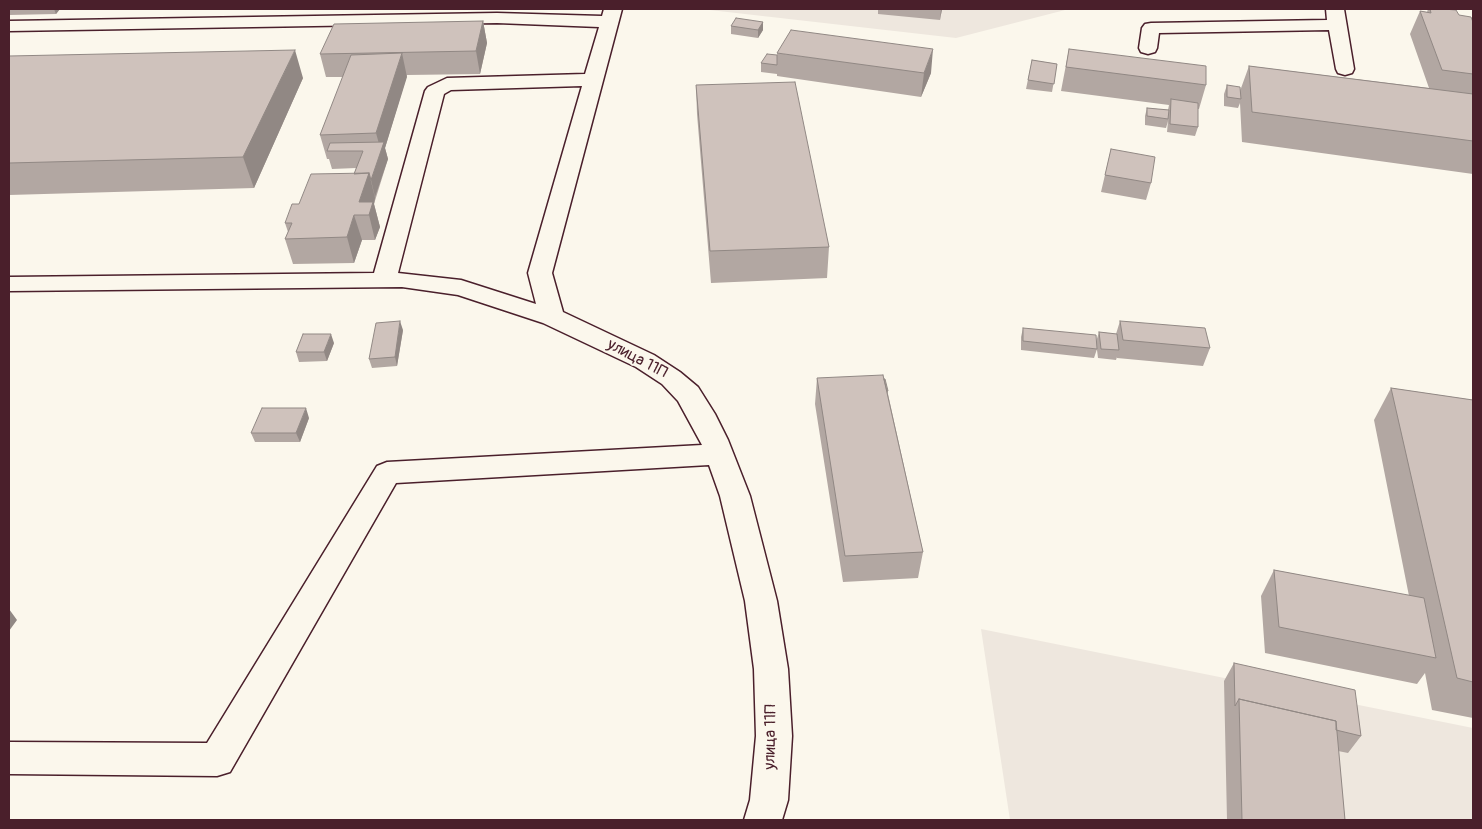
<!DOCTYPE html>
<meta charset="utf-8">
<style>
body{margin:0}
#map{position:relative;width:1482px;height:829px;overflow:hidden;background:#fbf7ec;font-family:Pangolin,sans-serif}
canvas{display:block}
.frame{position:absolute;inset:0;border:10px solid #4a1f2b;pointer-events:none}
</style>
<div id="map">
<canvas width="1482" height="829"></canvas>
<div class="frame"></div>
</div>
<script>
const context = document.querySelector('canvas').getContext('2d');
context.lineJoin = 'round';
function fillPath(path, color) { context.fillStyle = color; context.fill(path, 'evenodd'); }
const shape = rows => new Path2D(rows.map(r => 'M' + r).join(''));
function stroke(path, color, width, dash) { context.strokeStyle = color; context.lineWidth = width; context.lineCap = dash ? 'butt' : 'round'; context.setLineDash(dash || []); context.stroke(path); }
function label(font, color, halo, rows, align = 'center') {
  context.font = font + ' Pangolin,sans-serif'; context.lineWidth = 4; context.setLineDash([]); context.textBaseline = 'middle'; context.strokeStyle = halo; context.fillStyle = color; for (const [text, x, y, turn = 0] of rows) {
    context.save(); context.translate(x, y); context.rotate((+turn || 0) * Math.PI / 180); context.textAlign = isNaN(turn) ? turn : align; if (halo) context.strokeText(text, 0, 0); context.fillText(text, 0, 0); context.restore();
  }
}
const built = shape([
 [701,9,1069,9,956,38],
 [981,629,1473,728,1473,820,1010,820]
]);
const minor = shape([
 [604,9,622,9,552,273,563,312,654,355,680,372,698,387,715,414,728,440,750,496,777,601,788,669,792,736,788,800,782,820,744,820,750,800,756,736,754,669,745,601,720,496,709,465,396,483,230,772,217,776,9,774,9,742,207,743,377,466,387,462,702,445,678,401,662,384,636,367,543,323,458,295,402,287,9,291,9,277,374,273,425,91,428,87,447,78,585,74,599,27,497,23,9,31,9,21,497,13,602,16,604,9],
 [582,86,528,273,536,304,461,280,398,273,444,94,451,90,582,86],
 [1326,9,1344,9,1354,69,1352,73,1345,75,1338,73,1336,69,1329,30,1159,33,1157,48,1155,52,1148,54,1141,52,1139,48,1142,28,1145,24,1151,23,1327,20,1326,9]
]);
const wall = shape([
 [9,9,60,9,56,14,9,15],
 [878,9,942,9,940,20,878,14],
 [1428,9,1443,9,1473,22,1473,174,1242,142,1240,103,1238,108,1224,106,1224,94,1227,85,1240,91,1249,66,1429,88,1410,34,1420,11,1427,12],
 [483,21,487,43,480,74,407,75,385,148,388,159,374,204,380,227,375,240,362,240,354,263,293,264,285,239,288,232,285,223,299,204,354,174,356,168,332,169,329,159,327,159,320,135,343,77,326,77,320,54],
 [763,22,763,30,758,38,731,34,731,26],
 [1069,49,1206,85,1199,109,1198,109,1198,127,1195,136,1167,132,1168,121,1166,128,1145,125,1145,116,1147,108,1168,110,1169,105,1061,91],
 [777,53,931,73,921,97,777,76,777,74,761,72,761,63,777,55],
 [9,56,303,78,254,188,9,195],
 [1032,60,1057,64,1052,92,1026,89],
 [696,85,829,247,827,278,711,283,697,114],
 [1111,149,1151,183,1146,200,1101,192],
 [1120,321,1210,348,1203,366,1117,358,1117,357,1116,360,1098,358,1096,342,1099,332,1116,334],
 [1023,328,1097,349,1094,358,1021,350,1021,337],
 [403,330,397,366,372,368,369,359],
 [334,343,327,361,299,362,296,352],
 [817,378,888,391,888,394,923,552,918,578,843,582,815,404],
 [1391,388,1473,400,1473,718,1432,710,1425,673,1417,684,1265,653,1261,596,1274,570,1409,596,1374,420],
 [309,418,300,442,255,442,251,433],
 [1234,663,1361,736,1348,753,1338,751,1345,820,1227,820,1224,681]
]);
const shadedWall = shape([
 [54,9,60,9,56,14],
 [941,9,942,9,940,20],
 [483,21,487,43,480,74,476,51],
 [763,22,763,30,758,38,758,30],
 [933,49,931,73,921,97,924,73],
 [295,50,303,78,254,188,243,157],
 [402,53,407,77,385,148,388,159,375,197,371,180,381,151,376,133],
 [369,173,375,198,374,204,380,227,375,240,369,215,359,202],
 [354,215,362,240,354,263,347,237],
 [400,321,403,330,397,366,395,357],
 [331,334,334,343,327,361,324,352],
 [306,408,309,418,300,442,296,433],
 [9,609,17,620,9,631]
]);
const building = shape([
 [1430,9,1443,9,1456,10,1459,15,1471,17,1473,22,1473,74,1442,70,1420,11,1431,13,1430,9],
 [736,18,763,22,758,30,731,26,736,18],
 [483,21,476,51,320,54,334,24,483,21],
 [791,30,933,49,924,73,777,53,791,30],
 [1069,49,1206,66,1206,85,1066,67,1069,49],
 [295,50,243,157,9,163,9,56,295,50],
 [402,53,376,133,320,135,351,55,402,53],
 [767,54,777,55,777,65,761,63,767,54],
 [1032,60,1057,64,1054,84,1028,80,1032,60],
 [1249,66,1473,94,1473,141,1252,112,1249,66],
 [795,82,829,247,710,251,696,85,795,82],
 [1227,85,1240,87,1241,99,1227,97,1227,85],
 [1171,99,1198,103,1198,127,1170,124,1171,99],
 [1147,108,1169,110,1168,119,1147,116,1147,108],
 [384,142,371,180,369,173,354,174,363,151,327,151,330,143,384,142],
 [1111,149,1155,157,1151,183,1105,175,1111,149],
 [369,173,359,202,373,202,369,215,354,215,347,237,285,239,292,223,285,223,292,204,299,204,311,174,369,173],
 [400,321,395,357,369,359,376,323,400,321],
 [1120,321,1205,328,1210,348,1123,340,1120,321],
 [1023,328,1096,335,1097,349,1023,341,1023,328],
 [1099,332,1117,334,1119,350,1101,349,1099,332],
 [303,334,331,334,324,352,296,352,303,334],
 [883,375,923,552,845,556,817,378,883,375],
 [884,379,885,379,888,391,887,391,884,379],
 [1391,388,1473,400,1473,682,1457,678,1391,388],
 [262,408,306,408,296,433,251,433,262,408],
 [1274,570,1424,598,1436,658,1279,627,1274,570],
 [1234,663,1355,690,1361,736,1336,730,1336,721,1239,699,1235,706,1234,663],
 [1239,699,1336,721,1345,820,1242,820,1239,699]
]);
const streetNames = [
 ["улица 11П",637,359,28],
 ["улица 11П",771,737,-89]
];
fillPath(built, '#eee7de');
stroke(minor, '#4a1f2b', 3);
fillPath(minor, '#fbf7ec');
fillPath(wall, '#b2a7a2');
fillPath(shadedWall, '#918884');
fillPath(building, '#cfc2bc');
stroke(building, '#918884', 1);
label('16px', '#4a1f2b', '#fbf7ec', streetNames);
</script>
